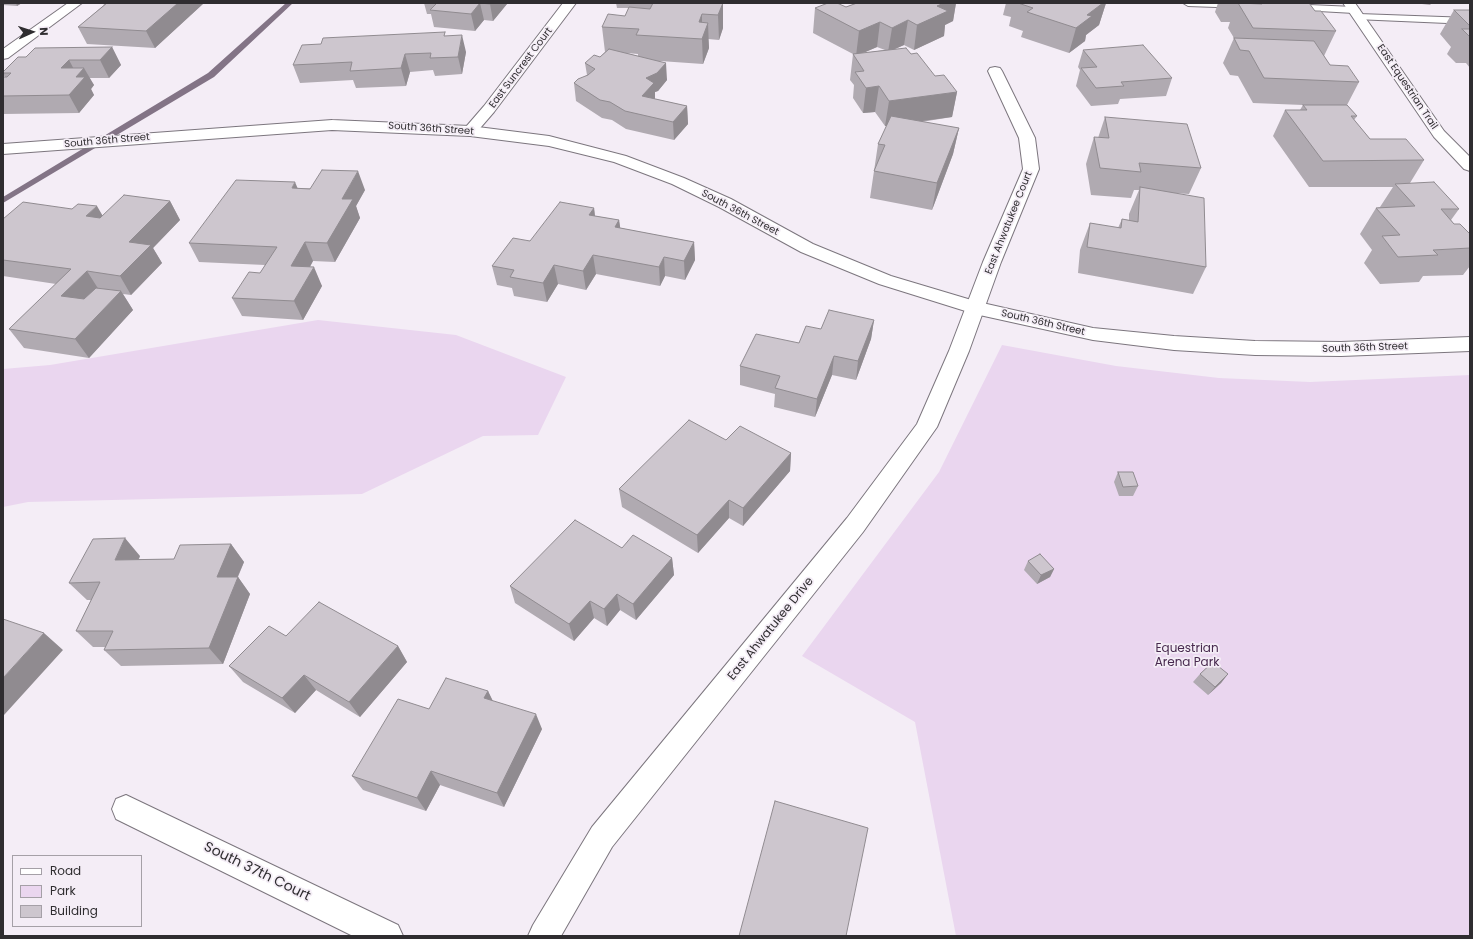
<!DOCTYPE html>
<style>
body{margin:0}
#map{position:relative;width:1473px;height:939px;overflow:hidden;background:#f4edf6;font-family:Poppins,sans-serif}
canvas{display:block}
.frame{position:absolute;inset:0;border:4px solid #2f2d30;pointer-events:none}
.legend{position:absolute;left:12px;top:855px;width:130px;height:72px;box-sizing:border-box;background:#f4edf6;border:1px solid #a5a0a7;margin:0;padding:5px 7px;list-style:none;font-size:12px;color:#2f2d30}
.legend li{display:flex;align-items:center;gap:8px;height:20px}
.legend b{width:20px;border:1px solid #a5a0a7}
.north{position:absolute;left:12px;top:12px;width:40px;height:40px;-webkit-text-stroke:3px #f4edf6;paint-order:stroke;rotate:87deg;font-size:11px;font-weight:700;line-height:16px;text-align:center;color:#2f2d30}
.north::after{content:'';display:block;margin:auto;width:14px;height:18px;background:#2f2d30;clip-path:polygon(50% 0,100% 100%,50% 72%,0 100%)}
</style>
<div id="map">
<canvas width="1473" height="939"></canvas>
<div class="frame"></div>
<ul class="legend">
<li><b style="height:5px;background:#fff"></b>Road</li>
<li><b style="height:11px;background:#ead6ef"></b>Park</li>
<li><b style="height:11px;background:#cdc6ce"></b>Building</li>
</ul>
<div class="north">N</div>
</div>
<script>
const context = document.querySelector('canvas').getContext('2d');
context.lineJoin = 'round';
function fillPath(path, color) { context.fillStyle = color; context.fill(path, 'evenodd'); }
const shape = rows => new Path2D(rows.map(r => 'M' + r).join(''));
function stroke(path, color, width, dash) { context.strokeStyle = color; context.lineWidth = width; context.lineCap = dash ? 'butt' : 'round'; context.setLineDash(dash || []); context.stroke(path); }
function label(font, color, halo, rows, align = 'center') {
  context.font = font + ' Poppins,sans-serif'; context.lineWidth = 3.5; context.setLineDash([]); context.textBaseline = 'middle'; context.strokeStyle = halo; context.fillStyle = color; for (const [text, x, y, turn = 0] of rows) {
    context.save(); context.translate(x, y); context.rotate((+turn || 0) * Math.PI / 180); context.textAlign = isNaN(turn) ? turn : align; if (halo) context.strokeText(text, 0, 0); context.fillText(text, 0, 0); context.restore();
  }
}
const green = shape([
 [318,320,456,335,566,377,538,435,483,436,362,494,28,502,3,507,3,369,50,365],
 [1002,345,1116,366,1219,378,1310,382,1470,375,1470,936,956,936,915,722,802,656,939,472]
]);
const stream = shape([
 [286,3,293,3,214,77,3,203,3,197,208,73,286,3]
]);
const service = shape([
 [1183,3,1248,3,1250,5,1244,8,1188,6,1183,3],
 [1287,4,1354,7,1360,10,1354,13,1283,9,1281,7,1287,4],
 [1359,14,1470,18,1470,24,1355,19,1353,17,1355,15,1359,14]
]);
const minor = shape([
 [68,3,82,3,8,58,3,59,3,49,68,3],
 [563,3,576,3,494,112,475,134,470,136,465,134,462,131,465,128,484,106,563,3],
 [1343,3,1355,3,1444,131,1470,157,1470,171,1464,169,1434,137,1343,3],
 [995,67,1000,68,1002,71,1035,138,1039,169,1001,262,969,351,937,427,863,532,612,847,561,936,528,936,533,925,592,827,847,518,917,424,949,351,983,262,1023,169,1019,138,988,71,990,68,995,67],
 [126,795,398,925,403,936,353,936,116,819,112,809,116,799,126,795]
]);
const tertiary = shape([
 [332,120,470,126,549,136,626,156,684,178,731,199,813,244,891,276,978,302,1093,328,1174,336,1255,341,1341,342,1470,337,1470,351,1341,356,1255,355,1174,350,1093,340,975,314,879,284,801,252,719,207,672,184,614,162,549,146,470,136,332,130,3,154,3,144,332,120]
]);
const wall = shape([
 [3,3,22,3,17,6,3,5],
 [103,3,204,3,155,48,87,44,78,27,104,5],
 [424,3,507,3,507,4,493,21,484,20,475,31,434,27,431,14,427,14],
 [616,3,723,3,723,28,719,40,708,39,709,48,703,64,660,61,667,80,658,91,655,92,655,99,687,106,688,124,674,140,626,129,612,120,602,118,576,101,574,83,587,75,585,63,600,57,605,52,602,27,625,16,629,8,617,8],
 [627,53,638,54,638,56],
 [857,3,956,3,953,21,945,25,944,36,914,50,904,45,895,49,911,54,935,76,957,92,952,117,921,122,959,128,953,154,932,210,870,198,878,144,887,126,885,126,875,112,863,113,853,98,854,85,850,80,853,54,813,33,815,8,846,7],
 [877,47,885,50,863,53],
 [1006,3,1106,3,1099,25,1086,35,1085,41,1069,53,1021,37,1023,31,1009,26,1011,17,1003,15],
 [1218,3,1309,3,1315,11,1336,31,1324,56,1330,65,1359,82,1347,105,1357,116,1354,120,1370,139,1424,160,1410,183,1459,209,1451,220,1454,224,1470,234,1470,266,1463,275,1423,276,1419,282,1380,284,1364,263,1372,250,1360,234,1376,208,1380,207,1393,187,1309,187,1273,136,1285,110,1300,110,1303,105,1253,103,1238,76,1230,75,1223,63,1234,38,1228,28,1230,22,1221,22,1215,12],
 [1414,3,1432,3,1430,5],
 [1454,10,1470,10,1470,68,1466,63,1456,63,1447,54,1451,47,1440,34],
 [446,36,466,52,462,74,435,76,433,70,410,72,406,86,356,88,353,80,300,83,293,65],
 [112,47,121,65,109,78,89,78,94,85,91,89,94,95,79,113,3,114,3,77,5,77,3,74,3,72,26,57],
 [1083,50,1172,78,1166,96,1120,99,1118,104,1091,106,1076,86,1080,70,1078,67],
 [1105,117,1201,168,1189,194,1173,193,1206,267,1193,294,1078,273,1080,250,1090,223,1118,228,1122,219,1129,220,1129,214,1139,190,1134,190,1131,198,1091,195,1086,164,1094,137,1098,138],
 [298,188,365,190,356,206,360,218,335,262,313,261,310,267,322,286,303,320,242,316,232,298,260,273,265,265,199,262,189,243],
 [170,201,180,220,153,248,162,263,131,295,123,294,133,310,89,358,24,348,9,329,56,284,3,276,3,219,103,215],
 [594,208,595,216,619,220,620,228,694,242,695,260,685,280,665,276,660,286,596,274,586,290,558,284,547,302,514,296,512,288,497,285,492,266,530,241],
 [874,320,871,339,856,380,832,375,815,417,774,407,775,394,740,385,740,366,799,343,821,329],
 [726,440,791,453,790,471,743,526,729,518,698,553,622,507,619,489],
 [1118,472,1138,486,1133,496,1119,496,1114,482],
 [231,544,244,562,238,577,250,594,223,664,121,666,104,650,105,647,93,647,76,631,91,600,87,600,69,583,140,556,139,559,174,559],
 [622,548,672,558,674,575,636,620,620,610,607,626,594,618,574,641,515,603,510,586],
 [1028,561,1054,569,1050,577,1037,584,1024,570],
 [286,636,398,646,407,662,360,717,316,690,295,713,243,682,229,666],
 [1200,674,1228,674,1221,683,1208,695,1193,682],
 [488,691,493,701,542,729,504,807,440,785,426,811,363,790,352,776,429,709]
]);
const shadedWall = shape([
 [16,3,22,3,17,6],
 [178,3,204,3,155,48,146,31],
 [480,3,484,20,475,31,471,14],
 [491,3,507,3,507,4,493,21,490,4],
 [723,3,723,28,719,40,718,15],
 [944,3,956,3,953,21,945,25,944,36,914,50,917,25,937,6],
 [1103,3,1106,3,1099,25,1086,35,1085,41,1069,53,1076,28,1087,15],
 [702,14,702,38,708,23,709,48,703,64,702,39,699,22],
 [908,20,904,45,888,52,892,28],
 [880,22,877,47,856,56,859,31],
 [462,35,466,52,462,74,458,57],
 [112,47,121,65,109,78,100,60],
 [405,54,410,72,406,86,401,68],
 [69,60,77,75,84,68,94,85,91,89,94,95,79,113,69,95,61,68],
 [666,63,667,80,658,91,655,92,655,101,642,96,646,78],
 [879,86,875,112,863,113,866,88],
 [957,92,952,117,885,126,889,101],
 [687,106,688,124,674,140,673,122],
 [959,128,953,154,932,210,937,183],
 [358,171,365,190,356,206,360,218,335,262,327,243,342,199],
 [295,182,303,201,292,188],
 [170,201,180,220,153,248,162,263,131,295,120,276,129,242],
 [97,206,108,225,86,216],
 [594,208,596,226,589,215],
 [619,220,622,239,615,227],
 [305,242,313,261,300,284,291,266],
 [694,242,695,260,685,280,684,261],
 [593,255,596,274,586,290,583,271],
 [664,257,665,276,660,286,659,267],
 [554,265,558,284,547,302,543,283],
 [314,267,322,286,303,320,294,301],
 [87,271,99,290,75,314,61,296],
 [121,291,133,310,89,358,75,339],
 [874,320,871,339,856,380,858,361],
 [834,356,832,375,815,417,817,399],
 [791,453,790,471,743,526,743,508],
 [729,500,729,518,698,553,697,535],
 [125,538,140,556,130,577,115,560],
 [231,544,244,562,230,594,217,577],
 [672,558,674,575,636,620,633,604],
 [1054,569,1050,577,1037,584,1041,575],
 [238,577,250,594,223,664,209,648],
 [617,594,620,610,607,626,604,609],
 [590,601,594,618,574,641,569,624],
 [44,633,63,650,4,715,3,715,3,678],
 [398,646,407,662,360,717,349,702],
 [1228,674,1221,683,1208,695,1215,687],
 [304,675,316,690,295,713,282,698],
 [488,691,495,706,484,698],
 [536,714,542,729,504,807,497,793],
 [431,771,440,785,426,811,417,798]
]);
const building = shape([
 [107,3,178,3,146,31,78,27,107,3],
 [437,3,491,3,490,4,480,3,471,14,430,10,437,3],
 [653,3,723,3,718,15,702,14,699,22,708,23,702,39,636,35,639,29,602,27,608,14,625,16,629,7,650,9,653,3],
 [828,3,837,3,846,7,857,3,944,3,937,6,948,11,917,25,908,20,892,28,880,22,859,31,815,8,828,3],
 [1018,3,1103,3,1087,15,1092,16,1076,28,1027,12,1033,8,1018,3],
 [1238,3,1262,4,1261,3,1309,3,1315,11,1321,11,1336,31,1253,28,1238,3],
 [1454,10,1470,10,1470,26,1454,10],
 [1462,29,1470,29,1470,37,1462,29],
 [445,32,444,36,462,35,458,57,430,58,431,53,405,54,401,68,350,71,352,62,293,65,302,45,321,44,323,38,445,32],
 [1234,38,1314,41,1330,65,1348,66,1359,82,1264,78,1249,51,1240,50,1234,38],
 [1143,45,1172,78,1121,82,1124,86,1096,88,1081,68,1097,67,1083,50,1143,45],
 [112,47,100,60,69,60,61,68,84,68,76,77,85,77,69,95,3,96,3,77,7,77,11,73,3,73,3,72,18,57,26,57,35,48,112,47],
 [906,48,911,54,917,53,935,76,944,75,957,92,889,101,879,86,866,88,855,72,864,71,853,54,906,48],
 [609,49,666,63,657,73,646,78,654,83,642,96,687,106,673,122,625,111,610,102,600,100,574,83,578,79,588,75,595,69,585,63,594,55,600,57,609,49],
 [1303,105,1347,105,1357,116,1351,116,1370,139,1406,139,1424,160,1323,161,1285,110,1307,110,1303,105],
 [891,116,959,128,937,183,874,171,885,145,878,144,891,116],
 [1105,117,1187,124,1201,168,1139,163,1141,172,1100,168,1094,137,1109,138,1105,117],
 [322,170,358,171,342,199,353,199,327,243,305,242,291,266,314,267,294,301,232,298,249,272,260,273,277,247,189,243,236,180,295,182,292,188,310,189,322,170],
 [1434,182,1459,209,1441,209,1454,224,1460,224,1470,234,1470,248,1433,250,1438,255,1398,257,1382,236,1400,235,1376,208,1415,206,1395,184,1434,182],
 [1140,187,1204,198,1206,267,1087,247,1090,223,1121,228,1122,219,1138,222,1140,187],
 [124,195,170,201,129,242,151,245,120,276,87,271,61,296,84,299,96,288,121,291,75,339,9,329,71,269,3,260,3,219,23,202,72,209,78,204,97,206,86,216,100,218,124,195],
 [560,202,594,208,589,215,619,220,615,227,694,242,684,261,664,257,659,267,593,255,583,271,554,265,543,283,510,277,514,270,492,266,513,238,530,241,560,202],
 [829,310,874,320,858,361,834,356,817,399,775,388,780,376,740,366,756,334,799,343,806,326,821,329,829,310],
 [689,420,726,440,740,426,791,453,743,508,729,500,697,535,619,489,689,420],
 [1118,472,1133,472,1138,486,1123,487,1118,472],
 [575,520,622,548,633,535,672,558,633,604,617,594,604,609,590,601,569,624,510,586,575,520],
 [125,538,115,560,174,559,180,545,231,544,217,577,238,577,209,648,104,650,113,631,76,631,100,582,69,583,93,539,125,538],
 [1040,554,1054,569,1041,575,1028,561,1040,554],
 [319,602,398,646,349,702,304,675,282,698,229,666,269,626,286,636,319,602],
 [3,619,44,633,3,678,3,619],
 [1213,662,1228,674,1215,687,1200,674,1213,662],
 [446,678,488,691,484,698,536,714,497,793,431,771,417,798,352,776,398,699,429,709,446,678],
 [775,801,868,828,846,936,739,936,775,801]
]);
const farStreetnames = [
 ["East Suncrest Court",521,68,-53],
 ["East Equestrian Trail",1407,87,56],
 ["South 36th Street",431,129,4],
 ["South 36th Street",107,141,-5],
 ["South 36th Street",740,213,28],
 ["East Ahwatukee Court",1009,223,-68],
 ["South 36th Street",1043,323,13],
 ["South 36th Street",1365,348,-2]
];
const streetNames = [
 ["East Ahwatukee Drive",771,629,-51]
];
const parkNames = [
 ["Equestrian",1187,649],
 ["Arena Park",1187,663]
];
const nearStreetnames = [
 ["South 37th Court",257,872,26]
];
fillPath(green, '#ead6ef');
fillPath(stream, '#837486');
stroke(service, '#7c767e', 2);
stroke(minor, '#7c767e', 2);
stroke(tertiary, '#7c767e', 2);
fillPath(service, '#fff');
fillPath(minor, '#fff');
fillPath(tertiary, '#fff');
fillPath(wall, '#b0aab1');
fillPath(shadedWall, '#908b90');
fillPath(building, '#cdc6ce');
stroke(building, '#908b90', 1);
label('10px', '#2f2d30', '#f4edf6', farStreetnames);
label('12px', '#2f2d30', '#f4edf6', streetNames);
label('12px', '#47294e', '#f4edf6', parkNames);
label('14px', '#2f2d30', '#f4edf6', nearStreetnames);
</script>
